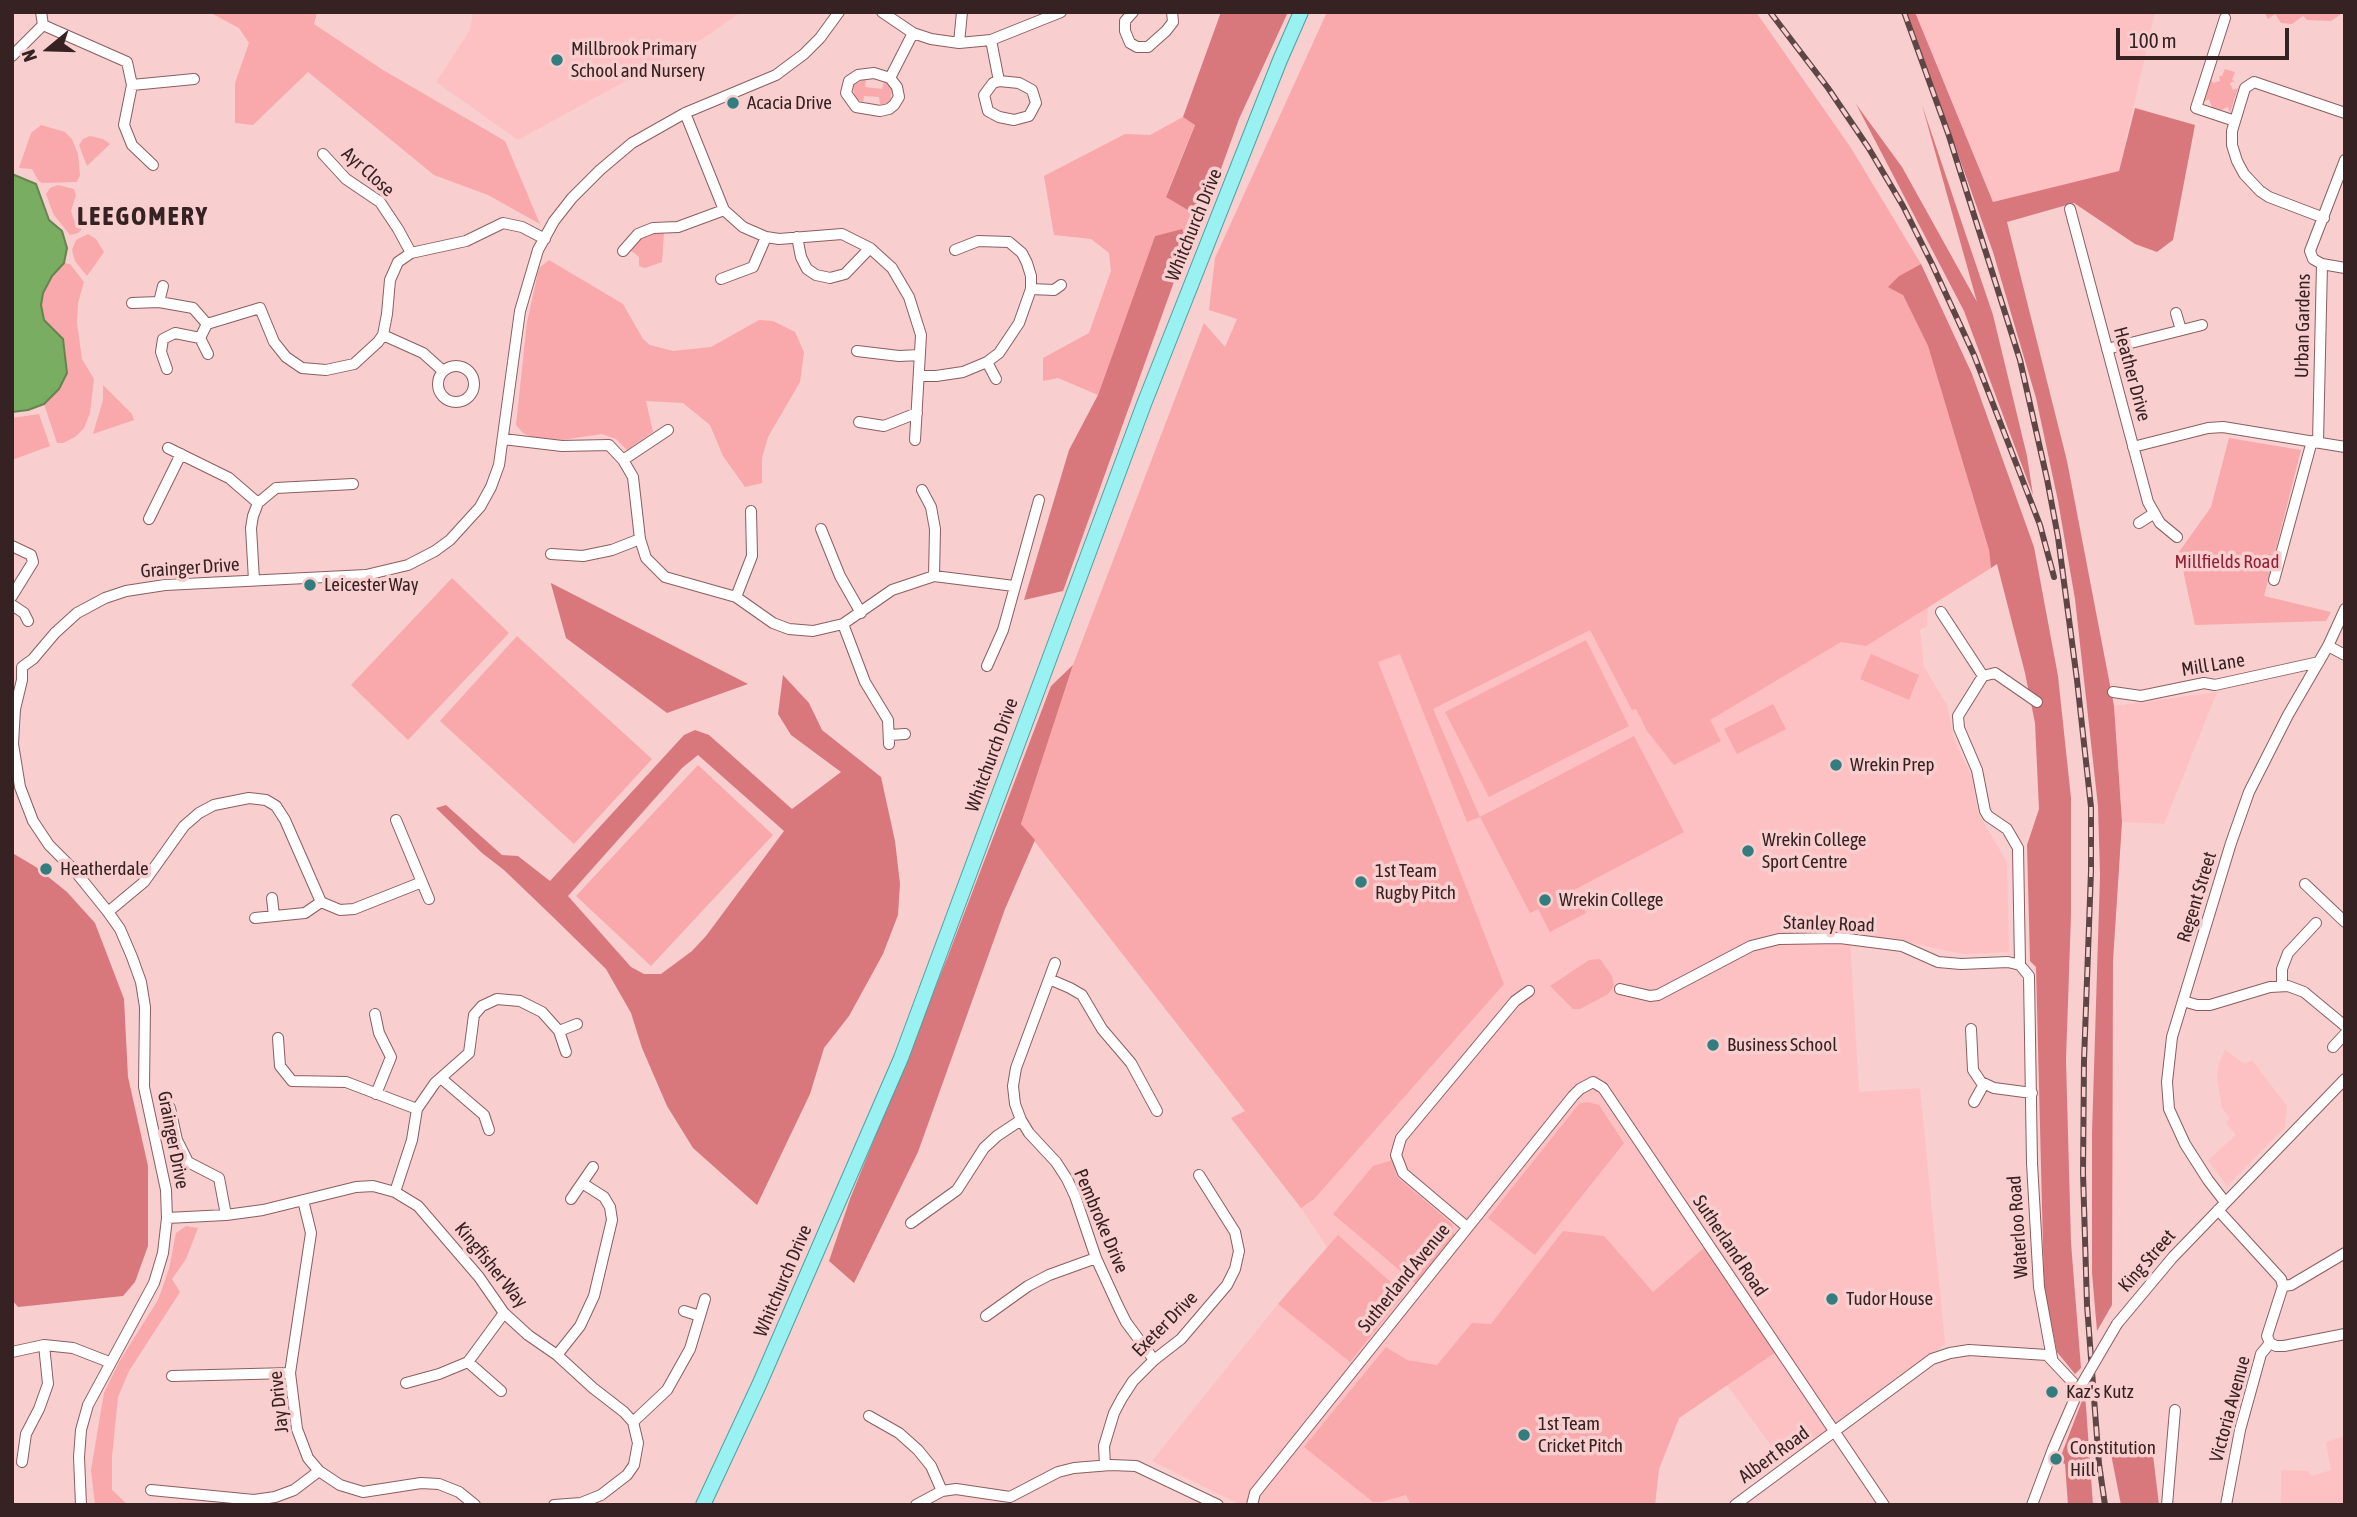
<!DOCTYPE html>
<style>
body{margin:0}
#map{position:relative;width:2357px;height:1517px;overflow:hidden;background:#f8cecf;font-family:"Asap Condensed",sans-serif}
canvas{display:block}
.frame{position:absolute;inset:0;border:14px solid #362223;pointer-events:none}
.north{position:absolute;left:14px;top:14px;width:70px;height:70px;-webkit-text-stroke:5px #f8cecf;paint-order:stroke;rotate:251deg;font-size:19px;font-weight:700;line-height:28px;text-align:center;color:#362223}
.north::after{content:'';display:block;margin:auto;width:24px;height:32px;background:#362223;clip-path:polygon(50% 0,100% 100%,50% 72%,0 100%)}
.scale{position:absolute;left:2116px;top:28px;width:173px;height:32px;box-sizing:border-box;border:4px solid #362223;border-top:0;padding-left:9px;font-size:21px;line-height:24px;white-space:nowrap;color:#362223;-webkit-text-stroke:5px #f8cecf;paint-order:stroke}
</style>
<div id="map">
<canvas width="2357" height="1517"></canvas>
<div class="frame"></div>
<div class="north">N</div>
<div class="scale">100 m</div>
</div>
<script>
const context = document.querySelector('canvas').getContext('2d');
context.lineJoin = 'round';
function fillPath(path, color) { context.fillStyle = color; context.fill(path, 'evenodd'); }
const shape = rows => new Path2D(rows.map(r => 'M' + r).join(''));
function stroke(path, color, width, dash) { context.strokeStyle = color; context.lineWidth = width; context.lineCap = dash ? 'butt' : 'round'; context.setLineDash(dash || []); context.stroke(path); }
function label(font, color, halo, rows, align = 'center') {
  context.font = font + ' "Asap Condensed",sans-serif'; context.lineWidth = 7; context.setLineDash([]); context.textBaseline = 'middle'; context.strokeStyle = halo; context.fillStyle = color; for (const [text, x, y, turn = 0] of rows) {
    context.save(); context.translate(x, y); context.rotate((+turn || 0) * Math.PI / 180); context.textAlign = isNaN(turn) ? turn : align; if (halo) context.strokeText(text, 0, 0); context.fillText(text, 0, 0); context.restore();
  }
}
const built = shape([
 [473,12,741,12,704,38,518,140,436,82,470,30],
 [1915,12,2155,12,2119,171,1993,202],
 [1903,295,1928,346,1989,550,1991,568,1928,607,1927,626,1920,630,1924,667,1947,705,1954,740,1972,777,1978,813,2007,862,2009,952,1963,954,1907,942,1850,939,1859,1092,1920,1088,1945,1344,1783,1462,1727,1385,1679,1418,1659,1469,1655,1505,1241,1505,1152,1461,1278,1304,1327,1247,1301,1208,1231,1118,1245,1111,1021,824,1073,665,1204,323,1225,348],
 [2217,692,2164,824,2122,822,2114,706],
 [2225,1050,2245,1064,2252,1060,2287,1106,2285,1127,2227,1186,2208,1160,2236,1135,2226,1123,2230,1118,2222,1108,2217,1077,2219,1063],
 [2345,1436,2345,1505,2281,1505,2281,1470,2309,1471,2312,1476,2331,1470,2326,1442]
]);
const green = shape([
 [209,12,317,12,314,24,383,70,505,141,540,224,488,195,434,175,308,72,253,125,235,123,235,83,249,43,239,28],
 [1327,12,1756,12,1851,148,1921,264,1899,276,1903,295,1928,346,1989,550,1991,568,1866,646,1841,642,1710,720,1721,741,1674,765,1647,731,1636,709,1632,710,1590,630,1433,709,1480,817,1634,736,1684,832,1574,890,1586,913,1550,932,1538,909,1530,913,1480,817,1467,822,1400,654,1378,662,1504,984,1314,1199,1301,1208,1231,1118,1245,1111,1021,824,1073,665,1204,323,1225,347,1237,319,1209,310,1215,258],
 [2264,12,2344,12,2331,21,2307,20,2303,16,2292,24,2281,23,2275,14,2268,19],
 [2225,69,2235,72,2232,80,2235,81,2230,83,2233,90,2238,88,2230,113,2228,107,2221,110,2223,115,2208,110,2212,107,2209,99,2203,102,2211,79,2213,83,2220,81,2219,76,2222,76],
 [866,79,865,87,882,89,884,82,888,83,892,90,890,100,884,105,880,104,879,97,864,96,863,102,855,99,853,85],
 [1183,117,1195,124,1166,196,1203,219,1189,240,1182,229,1155,236,1098,395,1058,378,1043,381,1043,358,1089,333,1111,271,1109,253,1091,239,1054,235,1044,176,1125,134,1150,135],
 [41,125,65,132,72,139,78,154,80,175,77,182,42,183,38,180,32,169,19,168,31,133],
 [90,136,103,139,110,144,87,166,79,145,83,139],
 [58,185,74,189,76,195,71,211,74,220,82,229,78,233,70,235,54,215,50,205,46,194,50,188],
 [663,230,664,233,662,262,645,268,639,266,639,257,630,250,639,238],
 [88,234,96,239,104,252,87,276,75,261,72,250,76,240],
 [549,260,623,304,643,339,650,345,673,351,711,347,759,320,773,321,795,332,804,352,800,382,768,437,762,458,762,483,745,487,723,456,710,425,683,403,646,401,653,432,627,450,616,439,602,434,562,440,532,437,523,433,516,425,527,322,539,268],
 [64,263,70,264,84,282,78,303,77,323,82,359,94,379,90,413,84,428,75,437,63,443,57,443,44,404,59,389,53,328,44,320,41,305,43,293,52,276],
 [103,385,132,414,134,420,93,434,103,400],
 [39,414,50,446,12,460,12,418],
 [2229,438,2301,450,2264,596,2331,612,2326,621,2195,625,2179,552,2211,507],
 [452,578,509,633,408,740,351,685],
 [517,636,652,759,574,844,440,721],
 [1586,640,1629,726,1489,797,1445,712],
 [1871,654,1919,675,1909,700,1860,679],
 [1773,704,1786,729,1737,754,1724,729],
 [698,765,773,835,651,966,576,896],
 [1600,959,1612,976,1614,986,1608,994,1580,1009,1573,1009,1550,986,1589,960],
 [1587,1102,1599,1105,1624,1143,1535,1255,1488,1218,1579,1104],
 [1392,1160,1397,1177,1452,1224,1454,1235,1416,1284,1333,1214,1373,1166],
 [186,1226,198,1228,186,1259,172,1279,180,1292,129,1371,118,1397,112,1457,112,1490,128,1505,95,1505,91,1470,104,1393,119,1362,158,1300,169,1269,176,1233],
 [1563,1231,1604,1236,1653,1292,1705,1247,1776,1352,1679,1418,1659,1469,1655,1505,1411,1505,1406,1495,1381,1502,1373,1502,1304,1447,1386,1347,1407,1360,1437,1365,1472,1323,1491,1324],
 [1338,1235,1404,1294,1350,1362,1278,1304]
]);
const forest = shape([
 [1221,12,1288,12,1239,119,1203,219,1166,197,1195,125,1183,117],
 [1907,12,1915,12,1993,202,2119,171,2135,108,2195,125,2173,240,2157,252,2135,244,2074,203,2007,222,2067,461,2114,706,2122,822,2113,961,2112,1305,2097,1331,2092,1273,2092,1133,2100,875,2098,806,2075,599,2058,501,2036,398,1993,252],
 [1856,104,1902,167,1977,302,1922,105,1993,315,2027,456,2033,495,1964,311],
 [1182,229,1189,240,1063,591,1024,600,1069,450,1098,395,1155,236],
 [1921,264,1972,374,2034,547,2058,676,2071,798,2071,914,2066,1060,2071,1243,2081,1368,2075,1374,2057,1352,2044,1286,2036,967,2030,961,2027,845,2039,809,2035,723,2025,673,1997,564,1991,568,1989,550,1928,346,1903,295,1888,287,1899,276],
 [551,584,551,583,748,684,667,713,566,638],
 [1073,665,1021,824,1035,840,1005,909,918,1152,854,1283,829,1261,850,1199,948,956,1051,686],
 [783,675,809,703,822,730,881,777,895,841,900,884,898,915,883,954,849,1016,824,1048,810,1094,757,1205,693,1148,667,1106,642,1048,631,1013,606,969,554,918,504,870,482,853,436,808,446,805,502,855,518,856,550,881,684,735,695,730,709,735,792,809,841,772,791,735,778,714],
 [698,755,784,831,706,936,692,951,661,974,644,974,631,967,568,896,682,768],
 [14,854,36,867,67,892,95,923,124,999,128,1077,148,1166,148,1246,135,1282,123,1296,18,1307,12,1300,12,855],
 [2085,1393,2093,1505,2068,1505,2065,1464,2059,1461],
 [2110,1449,2153,1455,2159,1505,2121,1505]
]);
const water = shape([
 [12,174,36,184,49,220,62,231,67,248,64,263,52,276,43,293,41,305,44,320,63,339,67,373,59,389,44,404,28,410,12,412,12,174]
]);
const minor = shape([
 [41,12,43,25,127,62,132,85,124,125,132,145,153,165],
 [882,12,913,33,931,39,959,43,991,40,1061,12],
 [1133,12,1125,21,1125,31,1130,43,1137,47,1148,47,1166,31,1173,22,1172,12],
 [2225,18,2196,108,2235,121],
 [991,40,999,81],
 [959,43,962,12],
 [12,56,43,25],
 [874,73,890,78,897,87,899,97,894,105,889,109,880,111,856,107,846,93,849,81,858,75,874,73],
 [890,78,913,33],
 [999,81,1019,83,1032,90,1036,103,1029,116,1014,120,999,117,988,111,984,95,993,83,999,81],
 [132,85,194,79],
 [685,113,724,210,743,227,766,237,779,239,842,234,870,248,892,268,909,297,921,335,915,440],
 [323,154,346,179,380,202,398,229,411,253],
 [2070,209,2148,502,2160,523,2177,537],
 [2324,218,2269,197,2260,191,2244,174,2237,161,2232,145,2232,131,2245,88,2254,82,2345,113],
 [797,237,801,257,807,269,816,275,830,278,845,274,870,248],
 [623,251,638,234,653,228,678,227,724,210],
 [2322,264,2345,268],
 [721,279,753,267,766,237],
 [1031,289,1054,290,1061,285],
 [159,302,163,286],
 [132,303,159,302,193,308,207,324,260,308,274,342,286,357,302,368,326,370,354,364,378,342,383,335,387,314,390,280,398,262,411,253,466,241,503,223,522,227,545,239],
 [2176,313,2181,330],
 [383,335,423,353,442,370],
 [200,338,208,354],
 [2107,349,2202,325],
 [857,351,899,356,920,355],
 [987,362,996,379],
 '438 384a18 18 0 1 1 36 0a18 18 0 1 1-36 0Z',
 [167,369,161,352,163,339,175,333,200,338,207,324],
 [919,376,936,376,963,372,987,362,999,353,1019,323,1031,289,1031,276,1027,263,1022,253,1009,242,978,241,955,250],
 [859,422,884,426,917,413],
 [503,439,562,446,609,445,623,460,633,477,640,539,646,558,665,577,736,597,773,623,789,629,813,631,843,624,892,590,934,576,1014,586],
 [2318,442,2322,264,2313,259,2310,251,2345,160],
 [2133,447,2208,428,2223,427,2345,447],
 [168,448,229,478,258,503],
 [623,460,668,430],
 [922,490,931,507,935,529,934,576],
 [149,519,181,454],
 [2139,523,2153,514],
 [821,529,840,576,861,613],
 [12,546,31,555,33,562,12,596],
 [551,554,583,556,612,550,640,539],
 [254,580,251,528,253,516,258,503,276,488,353,484],
 [2274,580,2312,441],
 [736,597,752,556,751,511],
 [12,605,24,613,28,621],
 [1941,612,1983,676],
 [843,624,865,682,888,720,889,744],
 [2328,646,2345,655],
 [987,666,1003,630,1039,500],
 [2113,692,2141,696,2204,683,2215,685,2319,662],
 [890,735,905,734],
 [396,820,429,899],
 [2305,884,2345,922],
 [272,898,274,916],
 [108,912,144,882,184,826,199,813,214,805,249,798,266,800,276,806,285,820,321,902,340,910,354,909,422,882],
 [255,918,305,913,321,902],
 [1055,963,1016,1068,1013,1086,1015,1104,1021,1120,1029,1133,1056,1162,1067,1179,1075,1196,1096,1258,1118,1306,1126,1322,1154,1360],
 [2020,965,2018,848,2007,829,1988,816,1985,811,1977,770,1959,728,1958,716,1983,676,1995,673,2037,702],
 [1049,979,1070,988,1082,995,1102,1029,1131,1063,1157,1111],
 [2282,986,2282,969,2288,953,2316,923],
 [1620,989,1650,996,1658,995,1751,946,1779,939,1840,938,1902,946,1938,962,1961,964,2008,962,2020,965,2029,976,2032,1163,2039,1287,2052,1358],
 [2183,1001,2197,1005,2210,1005,2270,987,2288,986,2304,992,2345,1026],
 [375,1014,379,1033,391,1057,376,1094],
 [1971,1029,1973,1070,1981,1082,1994,1088,2032,1093],
 [559,1031,577,1024],
 [278,1038,280,1066,292,1081,346,1082,417,1109],
 [2333,1047,2345,1034],
 [442,1079,484,1115,489,1130],
 [1974,1102,1984,1084],
 [170,1108,177,1140,188,1162,219,1178,226,1215],
 [395,1192,412,1140,417,1109,435,1083,469,1053,474,1015,482,1006,497,999,520,1001,542,1012,559,1031,566,1052],
 [571,1199,593,1167],
 [303,1200,311,1233,290,1373,297,1429,308,1458,319,1471,340,1485,363,1492,421,1483,439,1484,459,1492,475,1505],
 [2225,1202,2208,1180,2185,1144,2169,1109,2167,1082,2172,1037,2231,843,2249,792,2288,715,2328,646,2345,609],
 [2218,1210,2281,1279,2283,1286,2267,1336,2270,1343,2261,1354,2240,1430,2226,1505],
 [167,1218,226,1215,263,1210,356,1187,373,1186,395,1192,418,1206,479,1277,504,1313,528,1335,557,1355,593,1388,624,1412,633,1422,638,1443,634,1465,627,1475,601,1495,581,1503,554,1505],
 [911,1223,957,1190,984,1148,997,1136,1021,1120],
 [1467,1227,1403,1173,1396,1155,1401,1138,1515,1001,1529,991],
 [2283,1286,2291,1285,2345,1253],
 [684,1311,700,1316],
 [986,1316,1028,1286,1049,1275,1096,1258],
 [2117,1324,2173,1257,2345,1079],
 [2270,1343,2276,1346,2284,1346,2345,1334],
 [12,1352,44,1345,73,1348,109,1362],
 [557,1355,580,1326,594,1296,612,1220,610,1207,604,1197,582,1183],
 [468,1362,501,1391],
 [172,1376,290,1373],
 [406,1383,439,1374,468,1362,504,1313],
 [869,1416,899,1433,918,1450,931,1466,942,1491],
 [633,1422,667,1390,690,1349,705,1299],
 [22,1462,26,1434,39,1409,48,1384,44,1345],
 [1105,1465,1104,1446,1114,1413,1122,1398,1133,1381,1154,1360,1181,1339,1227,1285,1235,1269,1239,1251,1235,1232,1199,1175],
 [151,1490,254,1500,275,1497,294,1490,319,1471],
 [81,1505,79,1457,81,1430,88,1405,154,1283,163,1253,167,1218,166,1190,144,1087,145,1007,141,982,132,957,120,929,108,912,75,871,49,845,33,821,20,787,13,744,15,709,22,680,22,667,33,659,55,633,77,613,105,598,126,591,165,585,366,575,408,565,435,551,450,540,480,507,491,487,499,465,520,311,538,250,554,221,572,198,600,170,632,143,685,113,776,75,804,54,820,38,839,12],
 [916,1505,942,1491,956,1489,1010,1497,1058,1472,1074,1468,1111,1465,1136,1466,1218,1505],
 [1252,1505,1255,1493,1573,1096,1580,1089,1593,1082,1603,1088,1884,1505],
 [1735,1505,1932,1359,1950,1353,1969,1350,2047,1355,2079,1389,2053,1449,2032,1505],
 [2167,1505,2175,1410]
]);
const major = shape([
 [703,1505,759,1385,901,1058,1144,404,1280,60,1301,12]
]);
const rail = shape([
 [1770,12,1828,88,1868,147,1903,206,1932,264,1974,355,2040,525,2054,577],
 [1904,12,1949,136,2020,360,2047,479,2058,537,2077,680,2091,807,2091,871,2084,1061,2083,1173,2087,1305,2099,1464,2105,1505]
]);
const minorBridge = shape([
 [2079,1389,2117,1324]
]);
const markers = [
 [557,60,7,"#347d7e"],
 [733,103,7,"#347d7e"],
 [310,585,7,"#347d7e"],
 [1836,765,7,"#347d7e"],
 [1748,851,7,"#347d7e"],
 [46,869,7,"#347d7e"],
 [1361,882,7,"#347d7e"],
 [1545,900,7,"#347d7e"],
 [1713,1045,7,"#347d7e"],
 [1832,1299,7,"#347d7e"],
 [2052,1392,7,"#347d7e"],
 [1524,1435,7,"#347d7e"],
 [2056,1459,7,"#347d7e"]
];
const poiNames = [
 ["Millbrook Primary",571,49],
 ["School and Nursery",571,71],
 ["Acacia Drive",747,103],
 ["Leicester Way",324,585],
 ["Wrekin Prep",1850,765],
 ["Wrekin College",1762,840],
 ["Sport Centre",1762,862],
 ["Heatherdale",60,869],
 ["1st Team",1375,871],
 ["Rugby Pitch",1375,893],
 ["Wrekin College",1559,900],
 ["Business School",1727,1045],
 ["Tudor House",1846,1299],
 ["Kaz's Kutz",2066,1392],
 ["1st Team",1538,1424],
 ["Cricket Pitch",1538,1446],
 ["Constitution",2070,1448],
 ["Hill",2070,1470]
];
const streetNames = [
 ["Ayr Close",368,172,42],
 ["Whitchurch Drive",1194,225,-68],
 ["Urban Gardens",2303,326,-89],
 ["Heather Drive",2132,374,75],
 ["Grainger Drive",190,568,-4],
 ["Mill Lane",2213,665,-9],
 ["Whitchurch Drive",992,755,-70],
 ["Regent Street",2197,897,-73],
 ["Stanley Road",1829,924,2],
 ["Grainger Drive",173,1140,79],
 ["Pembroke Drive",1101,1221,67],
 ["Waterloo Road",2018,1227,-94],
 ["Sutherland Road",1730,1246,56],
 ["King Street",2147,1261,-49],
 ["Kingfisher Way",491,1265,51],
 ["Sutherland Avenue",1404,1278,-51],
 ["Whitchurch Drive",783,1281,-67],
 ["Exeter Drive",1165,1324,-45],
 ["Jay Drive",279,1402,-96],
 ["Victoria Avenue",2230,1409,-75],
 ["Albert Road",1774,1455,-36]
];
const parkNames = [
 ["Millfields Road",2227,562]
];
const districtNames = [
 ["LEEGOMERY",143,217]
];
fillPath(built, '#fec1c3');
fillPath(green, '#f9a8ab');
fillPath(forest, '#d8787d');
fillPath(water, '#79ae62');
stroke(water, '#65844f', 2);
stroke(minor, '#8b5e60', 12);
stroke(major, '#4ba2a4', 16);
stroke(minor, '#fff', 10);
stroke(major, '#9af1f2', 14);
stroke(rail, '#5e4647', 6);
stroke(rail, '#f8cecf', 3.5, [10]);
stroke(minorBridge, '#8b5e60', 12, []);
stroke(minorBridge, '#fff', 10);
for (const [x, y, r, color] of markers) { const dot = new Path2D(); dot.arc(x, y, r, 0, 2 * Math.PI); context.fillStyle = color; context.fill(dot); stroke(dot, '#f8cecf', 2.5); }
label('19px', '#362223', '#f8cecf', poiNames, 'left');
label('19px', '#362223', '#f8cecf', streetNames);
label('19px', '#942134', '#f8cecf', parkNames);
context.letterSpacing = '2px';
label('bold 26px', '#362223', '#f8cecf', districtNames);
context.letterSpacing = '0px';
</script>
